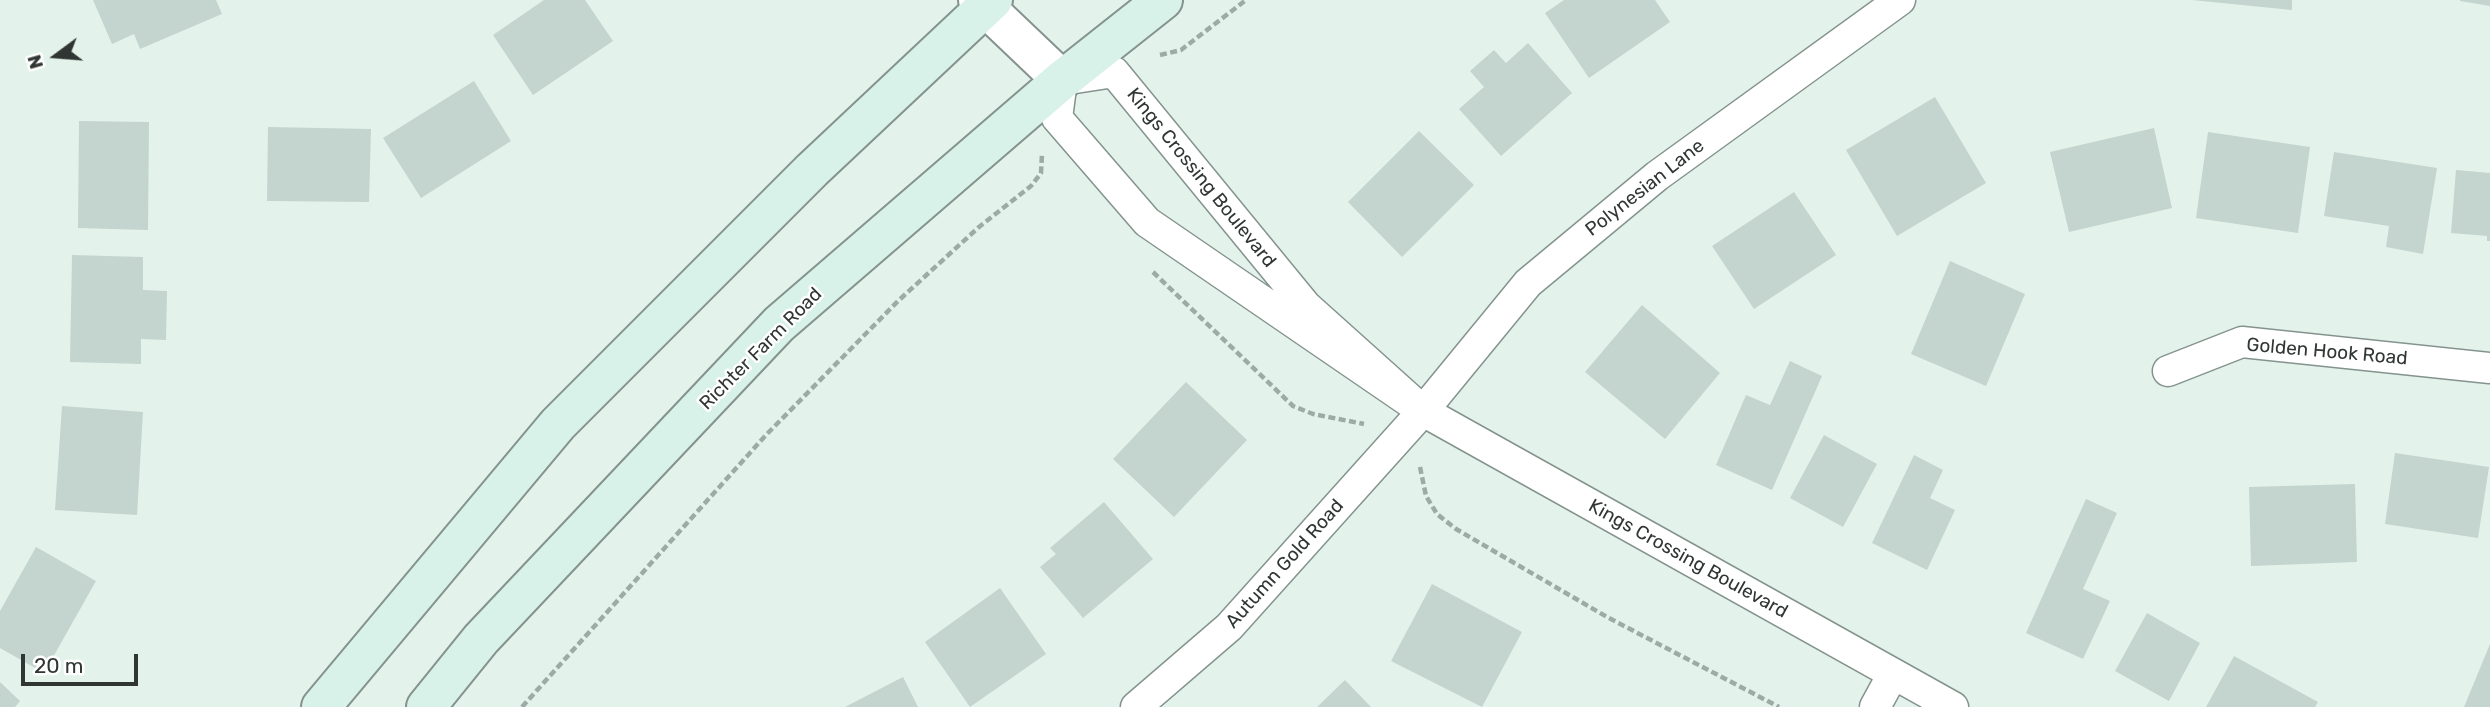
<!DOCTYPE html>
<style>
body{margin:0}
#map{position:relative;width:2490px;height:707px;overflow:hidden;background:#e3f3ec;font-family:Rubik,sans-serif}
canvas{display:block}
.north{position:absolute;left:21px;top:21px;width:70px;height:70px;-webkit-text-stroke:5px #fff;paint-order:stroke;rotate:254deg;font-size:19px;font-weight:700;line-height:28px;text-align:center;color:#303633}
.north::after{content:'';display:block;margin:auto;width:24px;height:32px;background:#303633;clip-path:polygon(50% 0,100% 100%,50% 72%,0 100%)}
.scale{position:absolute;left:21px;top:654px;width:117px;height:32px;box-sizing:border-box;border:4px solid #303633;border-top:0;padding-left:9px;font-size:21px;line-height:24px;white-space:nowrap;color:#303633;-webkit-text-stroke:5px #fff;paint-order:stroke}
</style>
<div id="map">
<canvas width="2490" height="707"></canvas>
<div class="north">N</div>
<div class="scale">20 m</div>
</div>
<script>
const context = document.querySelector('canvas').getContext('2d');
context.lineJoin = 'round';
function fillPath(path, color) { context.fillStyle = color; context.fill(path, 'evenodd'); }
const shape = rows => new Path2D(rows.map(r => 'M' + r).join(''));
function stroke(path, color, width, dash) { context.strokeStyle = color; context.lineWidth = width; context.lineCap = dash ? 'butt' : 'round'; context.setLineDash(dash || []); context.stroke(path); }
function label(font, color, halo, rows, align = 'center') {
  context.font = font + ' Rubik,sans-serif'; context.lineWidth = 5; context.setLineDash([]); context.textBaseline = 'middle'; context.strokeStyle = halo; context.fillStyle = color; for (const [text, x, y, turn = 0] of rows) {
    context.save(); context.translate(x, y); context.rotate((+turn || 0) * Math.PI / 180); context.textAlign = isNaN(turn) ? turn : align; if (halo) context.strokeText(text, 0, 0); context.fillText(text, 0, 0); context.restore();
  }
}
const building = shape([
 [93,0,216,0,222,14,140,49,134,34,112,44],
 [544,0,585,0,613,41,533,95,493,35],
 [1564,0,1655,0,1670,22,1589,78,1545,13],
 [2192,0,2292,0,2292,10],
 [2460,0,2490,0,2490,6,2460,1],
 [1528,43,1572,93,1501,156,1459,109,1484,87,1470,71,1494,50,1506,63],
 [474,81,511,141,421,198,383,138],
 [1935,97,1986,183,1897,236,1846,150],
 [79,121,149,122,148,230,78,228],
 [268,127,371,129,369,202,267,201],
 [2154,128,2172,208,2069,232,2050,152],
 [1419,131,1474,185,1402,257,1348,202],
 [2208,132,2310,147,2298,233,2196,218],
 [2334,152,2437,168,2423,254,2386,247,2389,226,2324,216],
 [2456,170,2490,173,2490,241,2487,241,2487,236,2451,233],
 [1794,192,1836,255,1754,309,1712,246],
 [72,255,143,257,143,290,167,291,166,340,141,339,141,364,70,362],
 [1950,261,2025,294,1986,386,1911,354],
 [1642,305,1720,373,1665,439,1585,372],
 [1790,361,1822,376,1772,490,1716,465,1746,395,1770,405],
 [1186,382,1247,440,1174,517,1113,459],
 [62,406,143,412,137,515,55,510],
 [1824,435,1877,464,1843,527,1790,498],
 [2395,453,2489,467,2478,538,2385,524],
 [1914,455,1943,470,1930,498,1955,510,1927,570,1872,543],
 [2355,484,2357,562,2251,566,2249,487],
 [2086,499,2117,513,2083,589,2110,601,2083,659,2026,633],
 [1104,502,1153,559,1083,618,1040,567,1056,554,1050,548],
 [36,547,96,581,44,673,0,648,0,611],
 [1432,584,1522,632,1482,707,1391,661],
 [1000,588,1046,654,970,707,925,642],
 [2147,613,2200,643,2169,701,2115,671],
 [2490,644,2490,707,2464,707],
 [2234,656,2318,702,2315,707,2206,707],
 [903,677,918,707,845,707],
 [1345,680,1371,707,1317,707],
 [0,682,20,701,15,707,0,707]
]);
const path = shape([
 [1160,55,1181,50,1246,0],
 [1153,272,1293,406,1313,414,1364,424],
 [1420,467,1426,496,1437,514,1456,529,1607,617,1779,707],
 [522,707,766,435,898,301,979,227,1031,186,1041,173,1042,154]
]);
const minor = shape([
 [2168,371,2242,342,2490,368],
 [1423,411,1306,306,1114,72,1062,80,1057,118,1147,222,1423,411,1953,707],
 [1136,707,1229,627,1423,411,1528,283,1657,176,1900,0],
 [1875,707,1893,674]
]);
const tertiary = shape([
 [978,0,1062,80]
]);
const secondary = shape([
 [321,707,558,424,812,170,993,0],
 [426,707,481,639,779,324,1062,80,1163,0]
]);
const streetNames = [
 ["Kings Crossing Boulevard",1201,178,51],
 ["Polynesian Lane",1645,188,-38],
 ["Richter Farm Road",761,349,-45],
 ["Golden Hook Road",2327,352,5],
 ["Kings Crossing Boulevard",1688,559,29],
 ["Autumn Gold Road",1285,564,-48]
];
fillPath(building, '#c4d4ce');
stroke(minor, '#84938e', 33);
stroke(tertiary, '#84938e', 42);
stroke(secondary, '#84938e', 42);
stroke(path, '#9eaaa5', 4.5, [7, 3.5]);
stroke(minor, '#fff', 30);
stroke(tertiary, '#fff', 38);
stroke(secondary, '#d8f1e9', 38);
label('19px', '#303633', '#fff', streetNames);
</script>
